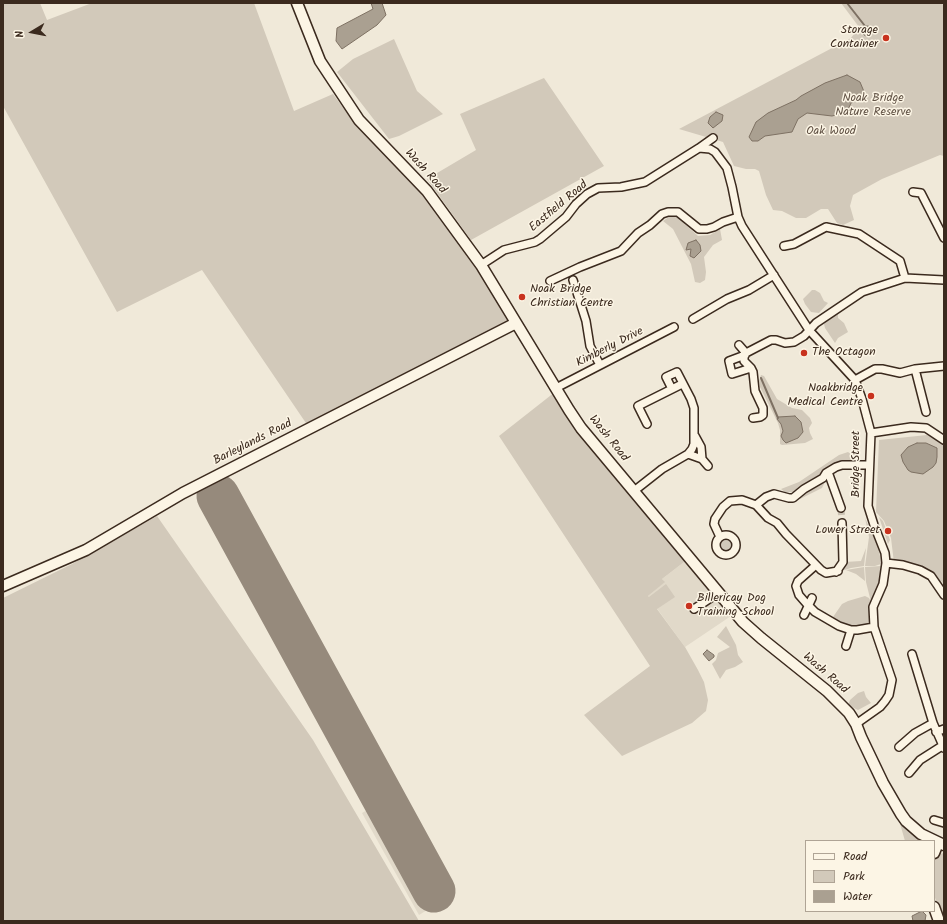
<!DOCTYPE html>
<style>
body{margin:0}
#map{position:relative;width:947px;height:924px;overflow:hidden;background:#f0e9d9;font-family:Kalam,sans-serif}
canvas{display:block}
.frame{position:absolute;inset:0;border:4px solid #3b2a1e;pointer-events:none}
.legend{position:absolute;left:805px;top:840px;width:130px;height:72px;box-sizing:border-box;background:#fcf5e5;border:1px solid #afa495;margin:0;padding:5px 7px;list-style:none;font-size:12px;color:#3b2a1e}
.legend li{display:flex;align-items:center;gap:8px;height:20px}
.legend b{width:20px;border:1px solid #afa495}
.north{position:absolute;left:12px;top:12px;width:40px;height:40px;-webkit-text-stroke:3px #fcf5e5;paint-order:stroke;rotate:260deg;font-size:11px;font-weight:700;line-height:16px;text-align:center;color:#3b2a1e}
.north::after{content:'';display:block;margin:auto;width:14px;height:18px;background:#3b2a1e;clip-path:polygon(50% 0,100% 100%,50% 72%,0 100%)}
</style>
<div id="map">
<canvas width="947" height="924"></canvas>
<div class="frame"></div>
<ul class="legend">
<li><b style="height:5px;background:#fcf5e5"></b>Road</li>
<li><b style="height:11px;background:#d2c9ba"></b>Park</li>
<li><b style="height:11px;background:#aaa091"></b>Water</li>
</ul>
<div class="north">N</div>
</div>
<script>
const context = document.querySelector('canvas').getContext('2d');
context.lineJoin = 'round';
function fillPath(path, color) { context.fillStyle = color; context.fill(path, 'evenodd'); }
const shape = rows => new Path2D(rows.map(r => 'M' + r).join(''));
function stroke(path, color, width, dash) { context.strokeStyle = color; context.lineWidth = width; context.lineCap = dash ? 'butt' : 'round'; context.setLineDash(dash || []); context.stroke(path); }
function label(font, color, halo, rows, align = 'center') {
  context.font = font + ' Kalam,sans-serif'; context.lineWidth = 3; context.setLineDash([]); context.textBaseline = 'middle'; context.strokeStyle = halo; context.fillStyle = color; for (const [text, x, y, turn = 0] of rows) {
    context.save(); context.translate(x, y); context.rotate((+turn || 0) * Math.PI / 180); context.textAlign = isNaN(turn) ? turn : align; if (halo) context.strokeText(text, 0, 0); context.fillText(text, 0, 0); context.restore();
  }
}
const built = shape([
 [688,559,731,616,685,647,648,596,664,582,662,579],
 [376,805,432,907,419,915,362,813]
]);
const green = shape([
 [3,3,40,3,47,20,92,3,254,3,294,111,333,94,355,124,393,164,421,189,516,323,310,429,202,270,117,312,3,106],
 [841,3,942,3,944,7,944,156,940,155,882,179,853,195,850,206,854,220,843,225,837,223,828,209,821,209,806,218,796,218,782,211,773,210,766,195,759,171,755,169,746,169,734,166,723,142,679,129,851,38,859,27],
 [394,39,417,91,443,114,399,136,389,139,337,72,353,59],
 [544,78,604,166,471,240,427,179,476,150,460,114],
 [669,217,677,217,698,236,710,235,720,229,722,240,713,245,704,257,706,272,705,280,700,283,695,282,691,264,673,229,663,221],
 [812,290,815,290,820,293,824,301,828,303,819,313,811,312,805,304,803,299],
 [836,313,838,313,838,318,844,323,848,332,838,338,835,343,825,328,824,324,826,320],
 [761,375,764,376,777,399,792,408,802,410,810,418,812,423,809,428,810,433,813,439,805,443,782,445,780,444,780,430,778,423,760,387,759,381],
 [555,392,688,559,662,579,665,582,648,596,649,597,666,584,675,597,657,609,685,647,698,670,704,682,708,700,706,711,692,723,622,756,584,715,650,666,499,436],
 [927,435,944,443,944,584,941,581,938,583,935,575,921,566,894,563,891,538,884,521,876,512,879,440],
 [848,452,856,458,796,492,785,492,781,489,799,482,839,455],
 [826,480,822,488,800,499,798,497,810,488],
 [157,516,313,740,419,921,3,921,3,598,72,564],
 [879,517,883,521,890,540,888,544],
 [865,518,879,549,881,564,875,566,865,566,869,537],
 '716 545a10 10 0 1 1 20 0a10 10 0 1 1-20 0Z',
 [866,548,864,566,851,568,838,572,845,562,861,561],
 [881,566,880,584,874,594,872,608,872,625,848,628,838,622,833,617,842,604,848,601,865,596,869,598,871,602,866,582,865,567],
 [864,567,865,581,856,574,846,570],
 [726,626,736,645,738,655,743,662,735,667,726,670,720,679,712,664,716,660,718,653,730,647,717,637],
 [864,691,866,697,871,703,858,710,848,705,850,700,858,693],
 [897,813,928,841,905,841],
 [944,853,944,921,943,921,934,895,934,862,939,854]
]);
const water = shape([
 [371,3,382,3,386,15,377,25,342,49,336,41,337,28,373,9,371,3],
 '862 31a5 5 0 1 1 10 0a5 5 0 1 1-10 0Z',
 [847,75,860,82,865,94,851,103,847,112,832,116,807,113,798,119,792,132,765,136,758,141,752,141,749,137,756,122,768,113,796,100,801,96,825,83,847,75],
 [716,112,723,115,722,121,713,128,708,123,710,117,716,112],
 [696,240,700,245,701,251,694,258,690,256,691,249,686,250,688,243,696,240],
 [795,416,801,422,803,432,798,438,786,443,783,440,781,436,783,431,781,424,777,419,778,417,795,416],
 [917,443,926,443,937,448,937,457,936,463,933,467,923,474,911,472,908,470,903,462,901,455,908,447,917,443],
 [707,650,714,655,714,657,709,661,703,654,707,650],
 [922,911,926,915,925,921,913,921,912,916,922,911]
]);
const stream = shape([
 [847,3,865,26],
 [761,378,778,418]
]);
const runway = shape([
 [218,496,434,891]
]);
const streetTunnel = shape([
 [841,508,842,523]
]);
const street = shape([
 [699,148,713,138],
 [913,192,921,193,944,238],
 [784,246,794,244,826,227,859,234,900,261,905,278],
 [481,265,504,250,535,242,540,239,566,217,576,204,587,194,598,188,621,187,645,182,699,148,710,149,715,152,727,168,732,187,738,217,742,226,809,330,855,380,862,399,871,433,868,506,874,525,885,553,886,563,883,584,873,607,874,627,892,680,889,695,885,701,880,707,856,724],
 [573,280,586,321,590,346,600,365],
 [550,281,580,267,621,251,638,233,650,225,662,214,668,212,678,212,699,229,707,229,714,227,723,222,738,217],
 [693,319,727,299,749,290,774,275],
 [739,345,746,353],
 [745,355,729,361,732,374,751,368],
 [915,369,944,366],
 [855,380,875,369,882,369,900,373,915,369,926,412],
 [556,388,674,327],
 [753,418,760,417,763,415,763,408,755,391,753,372,751,368,744,361,744,357,746,353,771,340,776,340,785,343,794,342,804,336,816,323,862,292,905,278,944,280],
 [647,424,638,406,672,389],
 [871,433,911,427,926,428,944,440],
 [688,454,702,459,701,447,695,436],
 [702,459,708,466],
 [828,472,841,508],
 [634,491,662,469,688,454,692,449,694,444,694,408,691,399,677,372,666,377,672,389,682,384],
 '716 545a10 10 0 1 1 20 0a10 10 0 1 1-20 0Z',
 [720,537,714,524,715,519,723,507,730,501,742,500,756,505],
 [886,563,903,565,920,570,931,576,944,595],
 [816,565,798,581,796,586,799,595,806,603,815,612,839,626,851,630,857,630,874,627],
 [838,571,826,573,821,570,786,534,777,523,768,518,756,505,766,497,774,494,789,498,793,498,804,489,823,478,826,473,836,467,842,465,869,465],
 [836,572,843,562,842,523],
 [694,609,718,593],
 [804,615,812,598],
 [846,646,851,630],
 [912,654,933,723,944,748],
 [936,732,944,729],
 [899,747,915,733,933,723],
 [909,773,920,760,942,746],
 [934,820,944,823]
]);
const secondary = shape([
 [297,3,320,61,359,120,427,191,481,265,569,410,581,428,743,622,761,638,827,691,849,713,856,724,861,737,883,783,901,814,906,821,921,834,944,845],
 [3,586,86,550,183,493,516,323],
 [934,853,938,843],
 [934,907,939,921]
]);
const markers = [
 [886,38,4,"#c8321e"],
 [522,297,4,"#c8321e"],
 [804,353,4,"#c8321e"],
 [871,396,4,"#c8321e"],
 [888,531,4,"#c8321e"],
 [689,606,4,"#c8321e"]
];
const poiNames = [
 ["Storage",878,31],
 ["Container",878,45],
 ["Noak Bridge",530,290,"left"],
 ["Christian Centre",530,304,"left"],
 ["The Octagon",812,353,"left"],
 ["Noakbridge",863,389],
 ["Medical Centre",863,403],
 ["Lower Street",880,531],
 ["Billericay Dog",697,599,"left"],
 ["Training School",697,613,"left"]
];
const parkNames = [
 ["Noak Bridge",873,99],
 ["Nature Reserve",873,113],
 ["Oak Wood",831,132]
];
const streetNames = [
 ["Wash Road",425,172,48],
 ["Eastfield Road",559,207,-40],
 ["Kimberly Drive",610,348,-27],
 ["Wash Road",608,439,51],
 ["Barleylands Road",253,443,-27],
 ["Bridge Street",857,464,-90],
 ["Wash Road",825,674,41]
];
fillPath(built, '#e1d9c9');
fillPath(green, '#d2c9ba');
fillPath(water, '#aaa091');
stroke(water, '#7e7163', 1);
stroke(stream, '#7e7163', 2);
stroke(runway, '#968a7c', 43);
stroke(streetTunnel, '#ccc3b4', 7, [7, 3.5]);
stroke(street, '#3b2a1e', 10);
stroke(secondary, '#3b2a1e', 13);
stroke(street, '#fcf5e5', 7);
stroke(secondary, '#fcf5e5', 10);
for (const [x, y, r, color] of markers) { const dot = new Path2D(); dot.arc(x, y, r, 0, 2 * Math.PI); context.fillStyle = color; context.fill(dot); stroke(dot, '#fcf5e5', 1.5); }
label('12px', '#3b2a1e', '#fcf5e5', poiNames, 'right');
label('12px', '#615245', '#fcf5e5', parkNames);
label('12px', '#3b2a1e', '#fcf5e5', streetNames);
</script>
